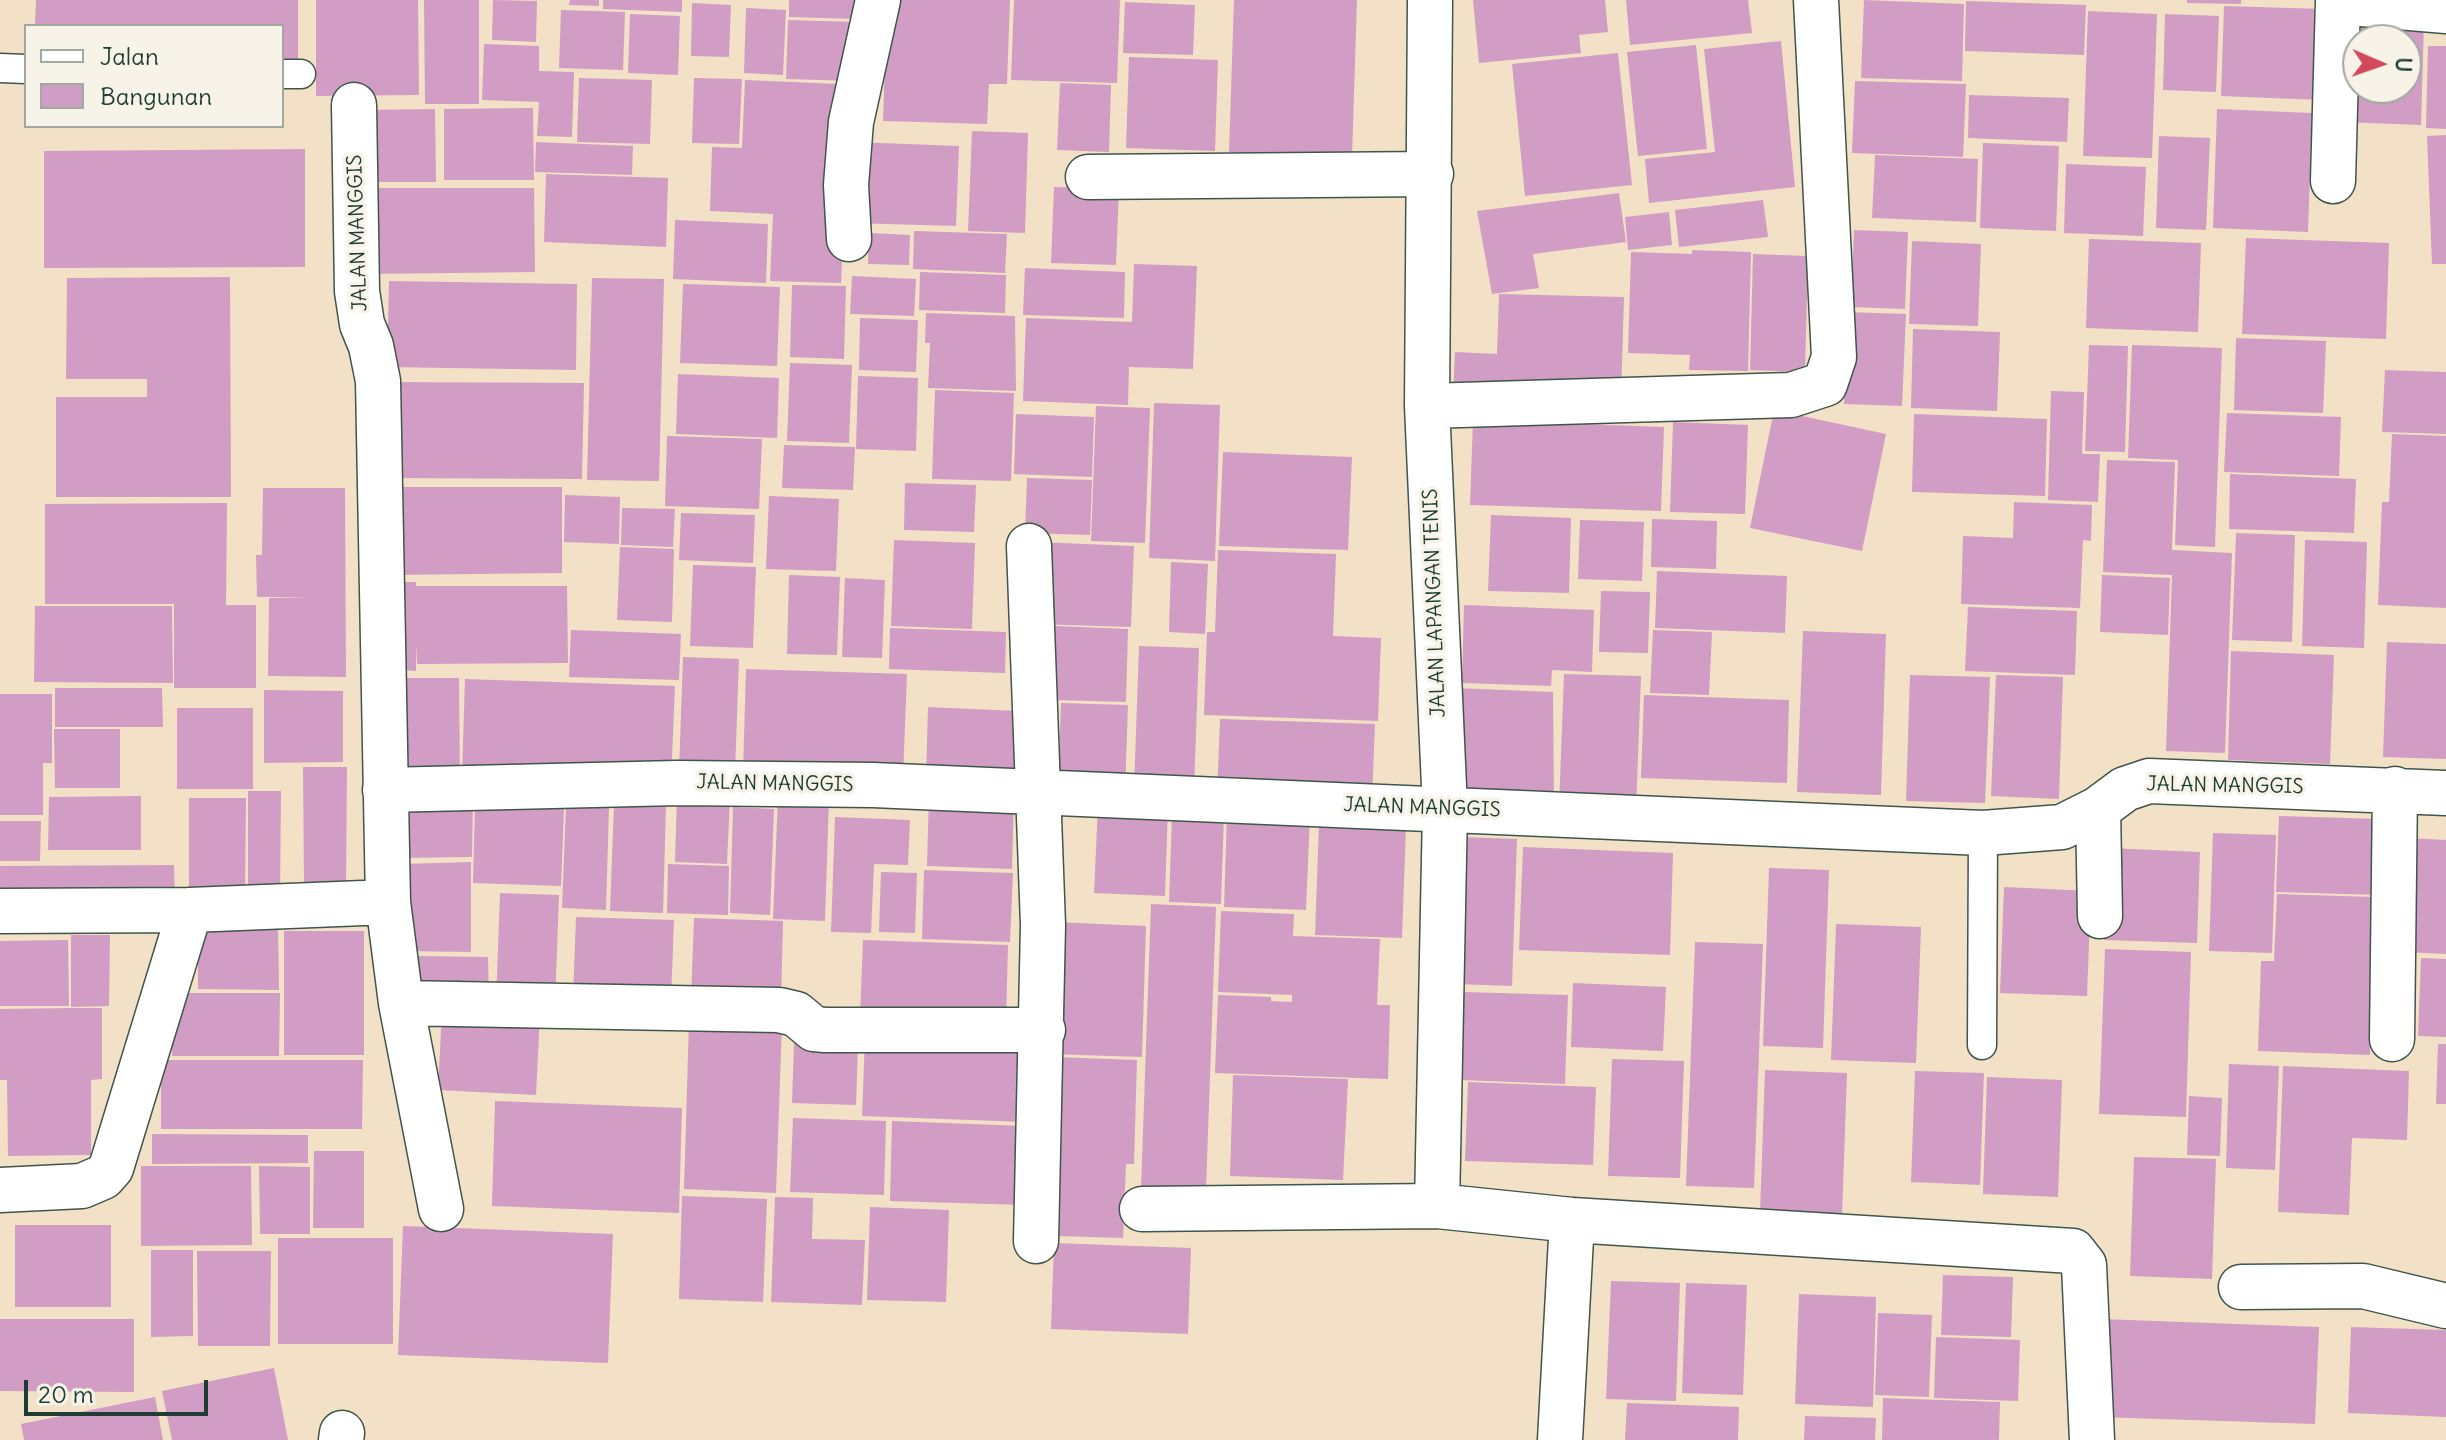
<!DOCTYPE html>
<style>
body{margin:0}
#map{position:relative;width:2446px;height:1440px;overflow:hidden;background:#f2e1c6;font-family:Delius,sans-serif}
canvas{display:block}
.legend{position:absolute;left:24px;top:24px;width:260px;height:104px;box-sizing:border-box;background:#f7f3e8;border:2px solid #a1aaa0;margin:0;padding:10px 14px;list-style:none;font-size:24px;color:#1f3d34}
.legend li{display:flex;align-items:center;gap:16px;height:40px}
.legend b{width:40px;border:2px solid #a1aaa0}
.north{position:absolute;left:2342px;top:24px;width:80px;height:80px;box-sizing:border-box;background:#f7f3e8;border:2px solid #a1aaa0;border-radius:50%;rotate:92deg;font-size:22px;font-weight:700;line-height:32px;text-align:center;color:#1f3d34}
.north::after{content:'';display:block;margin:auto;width:28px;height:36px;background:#d1495b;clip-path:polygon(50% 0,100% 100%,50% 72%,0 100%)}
.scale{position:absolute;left:24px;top:1380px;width:184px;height:36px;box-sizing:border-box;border:4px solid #1f3d34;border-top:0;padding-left:10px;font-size:24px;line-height:28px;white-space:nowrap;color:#1f3d34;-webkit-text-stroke:6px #f7f3e8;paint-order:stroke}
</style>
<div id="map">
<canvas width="2446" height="1440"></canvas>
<ul class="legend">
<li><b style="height:10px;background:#fff"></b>Jalan</li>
<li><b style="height:22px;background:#d19dc4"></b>Bangunan</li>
</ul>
<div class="north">U</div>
<div class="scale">20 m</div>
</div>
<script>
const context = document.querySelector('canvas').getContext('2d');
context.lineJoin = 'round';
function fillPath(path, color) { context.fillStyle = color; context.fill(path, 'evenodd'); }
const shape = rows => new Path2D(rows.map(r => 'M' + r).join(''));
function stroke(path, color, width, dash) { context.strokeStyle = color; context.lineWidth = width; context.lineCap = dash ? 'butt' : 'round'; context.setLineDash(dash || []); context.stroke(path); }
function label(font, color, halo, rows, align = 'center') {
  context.font = font + ' Delius,sans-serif'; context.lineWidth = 7; context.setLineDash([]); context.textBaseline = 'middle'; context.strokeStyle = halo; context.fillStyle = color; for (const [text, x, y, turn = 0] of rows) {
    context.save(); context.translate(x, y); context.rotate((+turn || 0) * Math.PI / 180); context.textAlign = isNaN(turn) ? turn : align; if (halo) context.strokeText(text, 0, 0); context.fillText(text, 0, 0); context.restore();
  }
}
const building = shape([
 [36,0,298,0,298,68,282,68,282,26,35,26],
 [316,0,418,0,419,95,316,96],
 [424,0,479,0,479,104,425,104],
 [493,0,537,1,536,42,492,40],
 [570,0,599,0,599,6,569,5],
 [603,0,682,0,682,12,603,9],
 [789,0,855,0,855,19,789,17],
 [887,0,1010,0,1007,84,989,84,987,124,883,121],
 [1014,0,1120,0,1117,83,1011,80],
 [1234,0,1357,0,1352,157,1229,152],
 [1473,0,1605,0,1608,32,1579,35,1581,53,1479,63],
 [1626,0,1748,0,1752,33,1630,45],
 [1864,0,1964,4,1962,81,1861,78],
 [2187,0,2241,0,2241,4,2187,3],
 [1966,1,2086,5,2084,55,1965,51],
 [1125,2,1195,5,1193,55,1123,53],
 [692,3,731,5,729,57,691,56],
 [2224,6,2324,9,2321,100,2221,96],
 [746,8,786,10,783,75,744,73],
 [561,10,625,12,623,70,559,68],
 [2088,11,2157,14,2152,158,2083,156],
 [630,14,680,16,678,75,628,73],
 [2165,14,2219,16,2216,92,2163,90],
 [2346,18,2424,21,2421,125,2342,122],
 [2358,40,2406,40,2406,88,2358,88],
 [788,20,858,22,856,81,786,79],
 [1781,41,1795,187,1649,203,1645,159,1715,152,1704,49],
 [484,44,539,46,539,71,574,72,572,137,537,136,539,102,482,100],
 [1696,45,1707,149,1638,156,1627,52],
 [2428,46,2446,46,2446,129,2426,128],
 [1618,53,1632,185,1525,196,1512,64],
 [1129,57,1218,60,1215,151,1126,148],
 [579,78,652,80,650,144,577,142],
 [694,78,742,79,739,144,692,143],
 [745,80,839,84,844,217,841,283,770,281,773,214,710,211,712,147,742,148],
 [1855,81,1966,84,1963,157,1852,153],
 [1060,83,1111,85,1109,152,1057,150],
 [1969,95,2069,98,2067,142,1968,138],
 [533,108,534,180,444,180,444,109],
 [435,109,436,182,364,182,363,110],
 [2217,109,2312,113,2308,232,2213,228],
 [972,131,1028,133,1025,233,968,231],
 [2446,135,2446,264,2432,264,2427,136],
 [2159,136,2210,138,2206,230,2156,228],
 [536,142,633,146,632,175,535,172],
 [854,142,959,146,956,226,852,223],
 [1983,143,2059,146,2056,231,1980,228],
 [305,149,305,267,44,268,44,151],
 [1875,155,1978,159,1976,222,1872,218],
 [2066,164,2146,167,2143,236,2064,233],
 [546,174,668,178,666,247,544,242],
 [1054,187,1119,189,1116,265,1051,263],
 [369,188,534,188,535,272,369,274],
 [1619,193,1626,242,1533,254,1539,288,1492,294,1477,211],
 [1763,200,1768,237,1679,247,1675,210],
 [1669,212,1672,245,1628,250,1625,217],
 [675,220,768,224,766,283,673,279],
 [1854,230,1908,232,1905,309,1851,307],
 [914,231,1007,234,1005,273,913,269],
 [869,233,910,235,909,265,868,264],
 [2246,238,2389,243,2386,339,2242,334],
 [2089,239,2201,243,2198,332,2086,328],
 [1912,241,1981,244,1978,326,1909,324],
 [1692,250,1751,252,1748,371,1689,370,1690,355,1628,353,1631,252,1692,254],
 [1753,254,1808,256,1805,372,1750,370],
 [1134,264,1197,266,1193,369,1129,367,1128,405,1023,401,1026,318,1132,322],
 [1025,268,1125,272,1124,318,1023,315],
 [920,272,1006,275,1005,313,919,310],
 [852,276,916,279,914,316,850,314],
 [230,277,231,497,56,497,56,397,147,397,147,379,66,379,67,278],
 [592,278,664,279,659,481,587,480],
 [389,281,577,284,576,370,387,367],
 [683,284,780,287,777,366,680,363],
 [792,285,846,286,844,359,790,357],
 [1499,294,1624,297,1621,400,1453,395,1455,352,1497,354],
 [1847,312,1906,314,1902,406,1844,404],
 [926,313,1015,316,1016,391,928,388,930,343,925,343],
 [860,318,918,320,916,372,859,370],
 [1913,329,2000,332,1997,411,1911,408],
 [2236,338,2326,341,2323,413,2234,410],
 [2089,345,2128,346,2125,452,2085,451],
 [2132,345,2222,348,2215,547,2175,545,2178,460,2128,458],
 [790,363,852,365,849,443,787,441],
 [2385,370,2446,372,2446,434,2382,432],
 [678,374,779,378,777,438,676,434],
 [858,376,918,378,916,451,856,449],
 [391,382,584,383,582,479,391,478],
 [935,390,1014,393,1011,481,932,479],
 [2051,391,2084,392,2082,454,2100,454,2098,502,2048,500],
 [1154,403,1220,405,1215,561,1149,558],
 [1096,406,1150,408,1145,543,1091,541],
 [1774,410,1886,434,1862,551,1750,528],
 [2227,413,2341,417,2339,476,2224,472],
 [1016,414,1094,417,1092,477,1014,474],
 [1914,414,2047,419,2045,496,1912,492],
 [1473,420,1664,427,1661,511,1470,505],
 [1673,422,1748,425,1745,514,1670,512],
 [2392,434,2446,436,2446,608,2378,605,2382,502,2389,502],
 [667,436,762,439,759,509,665,506],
 [784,445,855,447,853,490,782,488],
 [1223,452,1352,457,1348,550,1219,546],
 [2107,460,2175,462,2172,550,2232,553,2225,753,2166,751,2172,575,2103,572],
 [2230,474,2356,479,2354,533,2229,529],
 [1027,478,1092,480,1090,535,1025,533],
 [905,483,976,485,974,532,904,530],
 [385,487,562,487,562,573,386,575],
 [263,488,345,488,346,677,268,676,269,598,314,597,257,597,256,555,262,555],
 [565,495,620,497,619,544,564,542],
 [769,496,839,499,836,571,766,569],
 [2014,502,2092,505,2091,541,2083,540,2080,608,1961,604,1963,536,2013,538],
 [227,503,226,605,256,605,256,688,174,688,174,604,45,604,45,504],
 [622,508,675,509,673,547,621,545],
 [681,513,755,515,753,563,679,560],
 [1491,515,1571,518,1569,593,1488,591],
 [1652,519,1717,521,1716,569,1651,567],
 [1580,520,1644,522,1642,581,1578,579],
 [2236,533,2295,535,2292,642,2232,640],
 [894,540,975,543,972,629,891,626],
 [2305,540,2367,542,2364,648,2302,646],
 [1037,542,1134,546,1131,627,1034,624],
 [620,547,674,549,672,622,617,620],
 [1218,550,1336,554,1333,636,1381,638,1378,721,1204,715,1207,632,1215,632],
 [1171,562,1208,564,1205,634,1169,632],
 [693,565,756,567,753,648,690,646],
 [1657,571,1787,576,1785,633,1655,628],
 [789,575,840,577,837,655,787,654],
 [2102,575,2170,578,2168,635,2100,632],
 [845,578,885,580,882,658,842,657],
 [386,582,416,582,416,586,567,586,568,663,417,664,416,644,416,671,386,669],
 [1601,591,1650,592,1648,653,1599,652],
 [1464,605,1594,610,1592,672,1552,670,1551,686,1462,683],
 [35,606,172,606,173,683,34,682],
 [1968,607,2077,611,2075,675,1965,671],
 [1055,626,1128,629,1126,702,1052,700],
 [890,628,1006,632,1005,673,889,669],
 [571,630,681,634,679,680,569,677],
 [1653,630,1712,632,1709,695,1650,693],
 [1803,631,1886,634,1881,795,1797,792],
 [2387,642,2446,644,2446,759,2383,757],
 [1139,646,1199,648,1194,790,1134,788],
 [2231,651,2334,655,2330,764,2228,760],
 [683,657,739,659,735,773,679,771],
 [746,669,907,674,903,777,743,771],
 [1564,674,1641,676,1636,811,1559,808],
 [1910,675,1990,677,1985,803,1906,801],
 [1996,675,2063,677,2059,799,1991,796],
 [393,678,459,678,460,788,389,787],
 [465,679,675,686,671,782,462,775],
 [55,688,162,688,163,727,55,727],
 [1455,688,1553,692,1554,801,1462,797,1464,737,1454,737],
 [264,690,343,691,343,762,264,763],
 [0,694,52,694,52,763,43,763,43,815,0,815],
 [1644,695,1789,700,1787,783,1641,778],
 [1061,703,1128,705,1125,791,1058,788],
 [928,707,1017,711,1015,783,926,780],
 [177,708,253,708,253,789,177,789],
 [1220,719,1375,724,1372,800,1217,795],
 [54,729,120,729,120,788,55,788],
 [303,767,347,767,346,885,304,884],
 [248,791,281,791,280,896,248,896],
 [929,793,1014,796,1012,869,927,866],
 [677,795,730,797,727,864,675,862],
 [141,796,141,850,48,850,49,797],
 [778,796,829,798,825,921,773,919],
 [189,798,246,798,245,897,189,897],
 [473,798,472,857,396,858,396,799],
 [614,804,666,806,663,913,610,911],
 [475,805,564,808,561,886,473,883],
 [1098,805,1168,807,1165,896,1094,893],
 [566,806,609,807,606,910,562,908],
 [733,807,774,809,770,915,730,913],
 [1227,813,1310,815,1306,910,1224,907],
 [1172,815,1224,816,1221,904,1169,902],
 [2279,816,2381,819,2378,895,2276,892],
 [835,817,910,820,908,865,874,864,871,933,831,932],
 [0,821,41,821,40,861,0,861],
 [1319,823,1406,826,1402,938,1315,935],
 [2213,833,2276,835,2272,953,2209,951],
 [1461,837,1517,839,1512,986,1456,984],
 [2407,838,2446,840,2446,954,2403,952],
 [1523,847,1673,853,1670,955,1519,950],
 [2108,848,2200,852,2197,943,2104,940],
 [471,862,471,952,399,951,403,864],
 [668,864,729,866,728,915,667,913],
 [174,865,175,906,0,907,0,866],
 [1769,868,1829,870,1823,1048,1763,1046],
 [924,870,1013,873,1010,942,922,939],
 [881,872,917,873,915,933,879,932],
 [2004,887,2091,891,2087,996,2000,993],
 [500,893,559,895,555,1004,496,1002],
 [2277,894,2374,897,2370,1055,2258,1051,2261,961,2274,961],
 [1151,904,1216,907,1206,1190,1141,1188],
 [1221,911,1294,914,1293,936,1380,939,1377,1005,1390,1005,1388,1079,1215,1073,1218,995,1271,997,1271,1001,1292,1002,1292,995,1218,992],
 [576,917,674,920,671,1001,573,997],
 [694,918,783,921,781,1003,691,1000],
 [1054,922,1146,926,1142,1057,1049,1054],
 [1836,924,1921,927,1916,1063,1831,1060],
 [198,927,278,927,279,990,198,989],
 [284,931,364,931,364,1055,284,1055],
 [71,935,110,935,109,1006,71,1007],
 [68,940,69,1006,0,1006,0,941],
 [863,940,1008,945,1006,1023,860,1017],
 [1695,942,1763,944,1754,1188,1686,1186],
 [2105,949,2191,952,2186,1117,2099,1114],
 [414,956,488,957,489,999,414,999],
 [2421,958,2446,959,2446,1037,2418,1036],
 [1573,983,1666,987,1663,1051,1571,1047],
 [1463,992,1568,995,1565,1084,1460,1080],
 [172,993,280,993,279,1056,172,1056],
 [72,1008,102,1008,102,1079,91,1080,91,1155,8,1156,7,1080,0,1080,0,1009],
 [442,1010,540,1014,536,1095,438,1090],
 [689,1021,782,1024,776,1193,684,1189],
 [865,1038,1027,1044,1024,1122,862,1116],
 [794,1043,858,1045,856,1105,792,1103],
 [2438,1044,2446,1044,2446,1104,2436,1104],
 [1054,1057,1137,1060,1134,1164,1126,1164,1123,1238,1056,1236],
 [1612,1059,1684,1061,1680,1178,1608,1176],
 [161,1060,363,1060,362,1129,161,1129],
 [2229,1064,2279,1066,2275,1170,2226,1168],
 [2283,1066,2409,1071,2407,1140,2352,1138,2349,1215,2278,1212],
 [1765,1070,1847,1073,1842,1216,1760,1213],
 [1915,1071,1984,1073,1980,1185,1911,1182],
 [1233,1075,1348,1079,1343,1180,1230,1176],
 [1987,1077,2062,1080,2058,1197,1983,1194],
 [1468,1082,1596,1087,1593,1165,1465,1161],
 [2189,1096,2222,1098,2220,1156,2187,1155],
 [495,1101,682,1108,679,1213,492,1206],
 [793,1118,886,1121,884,1195,790,1192],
 [892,1121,1025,1126,1023,1205,890,1201],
 [152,1134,308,1135,308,1163,152,1164],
 [314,1151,364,1151,364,1228,313,1228],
 [2134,1157,2216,1159,2212,1279,2130,1276],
 [141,1166,251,1166,252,1245,141,1246],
 [259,1166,310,1167,310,1234,260,1234],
 [682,1196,767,1199,763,1302,679,1299],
 [775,1197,813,1198,812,1239,865,1240,862,1305,771,1302],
 [870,1207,949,1210,946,1302,867,1300],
 [15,1225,111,1225,111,1307,15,1307],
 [403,1226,613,1234,608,1363,398,1355],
 [278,1238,393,1238,393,1344,278,1344],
 [1054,1243,1191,1248,1188,1334,1051,1329],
 [151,1250,193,1250,193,1336,151,1337],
 [197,1251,271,1251,270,1346,198,1346],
 [1943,1275,2013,1277,2011,1337,1941,1335],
 [1611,1281,1680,1283,1676,1401,1606,1399],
 [1686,1283,1747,1285,1743,1395,1682,1393],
 [1799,1294,1876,1297,1873,1407,1795,1404],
 [1878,1313,1932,1315,1929,1397,1875,1395],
 [0,1319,134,1319,134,1392,0,1391],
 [2101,1319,2319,1327,2315,1424,2098,1417],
 [2351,1327,2446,1330,2446,1417,2348,1413],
 [1936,1337,2020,1340,2018,1401,1934,1398],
 [274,1368,288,1440,172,1440,162,1391],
 [155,1397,163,1440,24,1440,21,1424],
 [1883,1398,2000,1402,1999,1440,1882,1440],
 [1627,1403,1739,1407,1738,1440,1625,1440],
 [1805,1416,1876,1418,1875,1440,1804,1440]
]);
const lane = shape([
 [0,68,26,69],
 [282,74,301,74],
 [1982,1045,1983,833]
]);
const street = shape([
 [1430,0,1427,406,1445,809,1437,1206],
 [2338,2,2446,11],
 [354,105,357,291,362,324,371,346,378,381,388,902,401,1003,441,1209],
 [1088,177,1431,174],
 [2333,181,2338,0],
 [849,239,846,185,851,122,878,0],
 [1427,406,1791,395,1825,384,1834,357,1816,0],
 [1029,546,1043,925,1036,1241],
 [385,790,677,783,873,785,1983,833,2062,827,2098,809,2125,789,2149,781,2446,793],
 [2098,809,2100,916],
 [0,911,190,910,388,902],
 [401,1003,779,1010,796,1014,814,1029,825,1030,1043,1030],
 [2392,1039,2395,789],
 [0,1190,82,1186,103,1177,111,1168,190,910],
 [1142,1209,1437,1206,1572,1220,2073,1251,2084,1265,2092,1440],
 [2241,1287,2363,1286,2446,1306],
 [341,1440,342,1433],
 [1560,1440,1572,1220]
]);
const streetNames = [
 ["JALAN MANGGIS",358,233,-92],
 ["JALAN LAPANGAN TENIS",1435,603,-92],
 ["JALAN MANGGIS",775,784,1],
 ["JALAN MANGGIS",2225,786,1],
 ["JALAN MANGGIS",1422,808,2]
];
fillPath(building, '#d19dc4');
stroke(lane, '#3f564a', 31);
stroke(street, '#3f564a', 47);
stroke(lane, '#fff', 28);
stroke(street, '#fff', 44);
label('20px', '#1f3d34', '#f7f3e8', streetNames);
</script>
